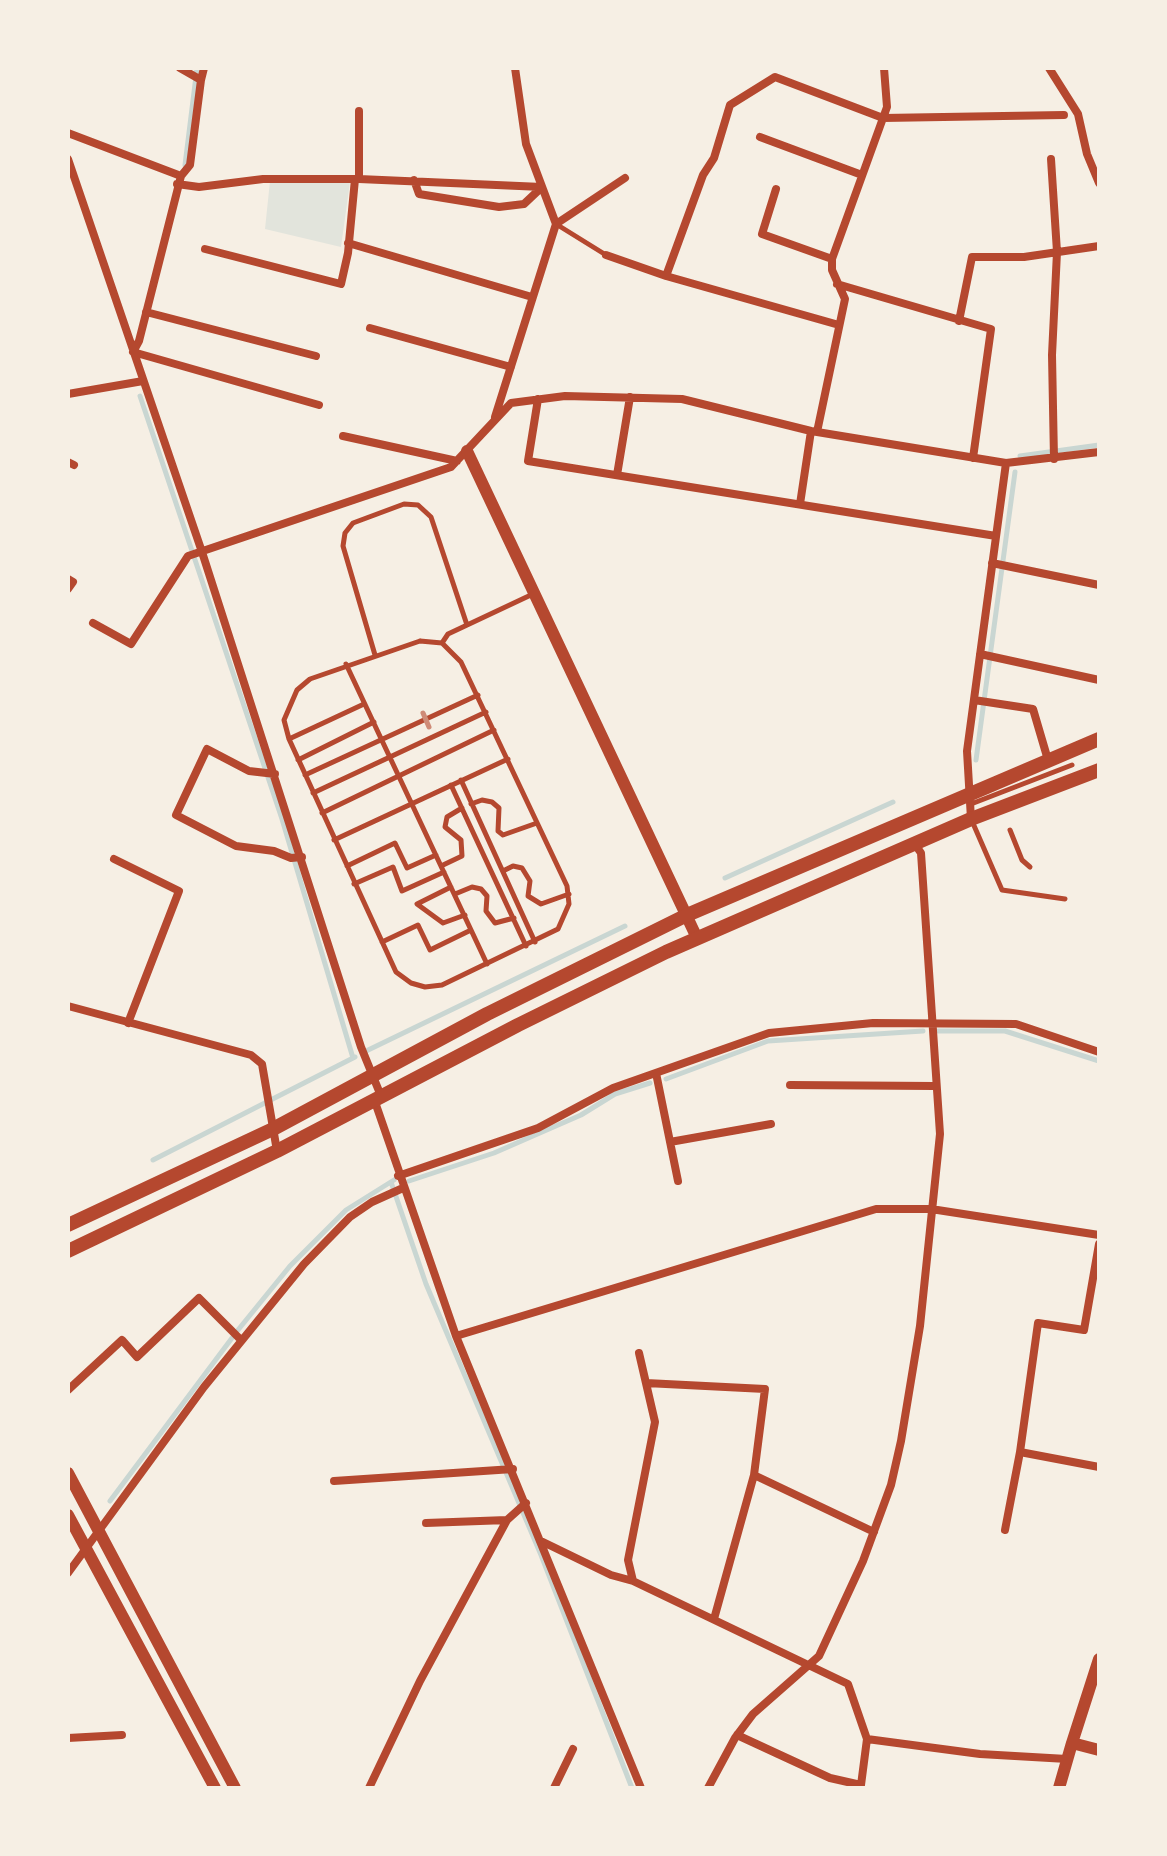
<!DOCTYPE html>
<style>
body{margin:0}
#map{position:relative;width:1167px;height:1856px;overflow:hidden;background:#f6efe4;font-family:Lora,serif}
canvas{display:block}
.frame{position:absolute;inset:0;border:70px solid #f6efe4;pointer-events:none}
</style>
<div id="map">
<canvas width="1167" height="1856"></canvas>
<div class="frame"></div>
</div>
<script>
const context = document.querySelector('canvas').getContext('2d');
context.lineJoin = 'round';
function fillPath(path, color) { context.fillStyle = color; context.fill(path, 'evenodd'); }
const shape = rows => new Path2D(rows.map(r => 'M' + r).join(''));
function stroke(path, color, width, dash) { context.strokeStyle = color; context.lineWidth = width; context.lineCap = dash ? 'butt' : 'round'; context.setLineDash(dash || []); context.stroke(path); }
const green = shape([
 [270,181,350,182,341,247,265,229]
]);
const stream = shape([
 [185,165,197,68],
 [140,396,282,819,353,1058],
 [1020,456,1099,445],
 [976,760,1015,472],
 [725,878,893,802],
 [938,1031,1005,1031,1099,1061],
 [364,1052,625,926],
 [666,1079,768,1041,923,1031],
 [153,1160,355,1057],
 [409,1181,494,1153,581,1115,615,1094,650,1083],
 [391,1182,426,1284,541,1555,632,1788],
 [238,1330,290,1266,346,1210,394,1180],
 [110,1501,232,1338]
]);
const service = shape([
 [556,224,606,255],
 [420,641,442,643,461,662,567,886,569,904,558,929,442,985,425,987,411,983,396,972,289,739,284,720,297,690,310,679,420,641],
 [442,643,448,634,533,594],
 [375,655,343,546,345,533,353,523,404,504,418,505,431,517,467,625],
 [346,664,487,964],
 [289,739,364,704],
 [298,760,374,722],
 [305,775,478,695],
 [461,780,535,942],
 [451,785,526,946],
 [313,793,486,712],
 [471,804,482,800,492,802,499,808,498,831,503,835,537,823],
 [971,804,1072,765],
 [322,813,494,730],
 [972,821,1002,890,1065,899],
 [1010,830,1022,860,1030,867],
 [334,840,508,759],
 [347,866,395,843,407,868,436,855],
 [441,866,462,856,461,840,445,827,447,817,462,808],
 [503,871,513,866,522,868,530,881,528,896,541,904,569,894],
 [354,884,393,867,402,891,444,872],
 [451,887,417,904,443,923,465,915],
 [455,894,472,887,481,889,487,896,486,911,495,923,514,918],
 [382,942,418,925,430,950,471,930]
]);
const minor = shape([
 [180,68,201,80,190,165,181,176],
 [1049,68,1078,114,1087,154,1099,183],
 [201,80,204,68],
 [359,111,359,179],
 [68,133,181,176,139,341,133,352,319,405],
 [760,137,862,175],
 [68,159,202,552,361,1047,381,1096],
 [1051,159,1057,252,1052,355,1054,459],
 [414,180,419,194,499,207,524,204,542,187],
 [177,184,199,187,263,179,359,179,542,187],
 [776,189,762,234,832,259],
 [556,224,625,178],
 [348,243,532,297],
 [205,249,341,284,348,253,355,179],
 [606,255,666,276,839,325],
 [666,276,703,175,714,158,730,105,775,77,883,118,1064,115],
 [837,284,991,329,973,458],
 [146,312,316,356],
 [959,321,972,257,1024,257,1099,246],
 [370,328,511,367],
 [68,394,143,381],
 [538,399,528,461,996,536],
 [495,417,556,224,526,144,515,68],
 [817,432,845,299,832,270,832,259,887,107,884,68],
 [343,436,457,461],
 [68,462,74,465],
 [617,475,630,397],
 [800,504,811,431],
 [992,563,1099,585],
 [68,579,73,582,68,589],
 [93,623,131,644,188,556,451,467,511,403,565,396,682,399,811,431,1006,463,1099,452],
 [980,654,1099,680],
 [974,700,1033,709,1048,760],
 [275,774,249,771,207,749,176,815,236,846,274,851,291,858,302,857],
 [971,819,967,751,1006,463],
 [114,859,179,891,128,1023],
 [68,1006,251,1055,262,1064,277,1151],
 [656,1073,678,1181],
 [790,1085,934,1086],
 [374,1099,456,1336,641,1788],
 [670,1142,771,1124],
 [398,1176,538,1128,613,1088,769,1033,873,1023,1016,1024,1099,1052],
 [1099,1244,1084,1330,1038,1323,1020,1452,1099,1467],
 [456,1336,876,1209,931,1209,1099,1235],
 [639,1353,655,1422,628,1560,633,1581,848,1684,867,1739,980,1754,1067,1759],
 [646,1383,765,1389,754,1475,714,1619],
 [68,1390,122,1340,137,1357,199,1298,241,1340],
 [754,1475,874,1532],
 [334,1481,513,1469],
 [426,1523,507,1520],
 [1005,1530,1020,1452],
 [543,1542,611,1575,633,1581],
 [68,1573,204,1387,304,1264,350,1217,372,1202,403,1188],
 [737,1735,830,1778,861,1785,867,1739],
 [68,1738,122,1735],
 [369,1788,420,1681,507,1520,526,1503],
 [554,1788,573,1749],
 [708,1788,735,1738,753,1714,819,1656,863,1561,891,1485,901,1441,920,1326,940,1134,921,853,914,843]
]);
const tertiary = shape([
 [467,451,697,938],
 [68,1473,235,1788],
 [68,1515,215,1788],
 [1099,1659,1072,1743,1099,1750],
 [1059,1788,1072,1743]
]);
const primary = shape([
 [68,1225,273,1129,487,1014,687,915,1099,739],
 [68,1251,277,1151,518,1025,666,952,971,819,1099,770]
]);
const rail = shape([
 [423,713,429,727]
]);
fillPath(green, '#e2e4dc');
stroke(stream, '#c9d6d2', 5);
stroke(service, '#b5482f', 5);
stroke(minor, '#b5482f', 8);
stroke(tertiary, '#b5482f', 12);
stroke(primary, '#b5482f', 14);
stroke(rail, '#cf8b77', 5);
</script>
